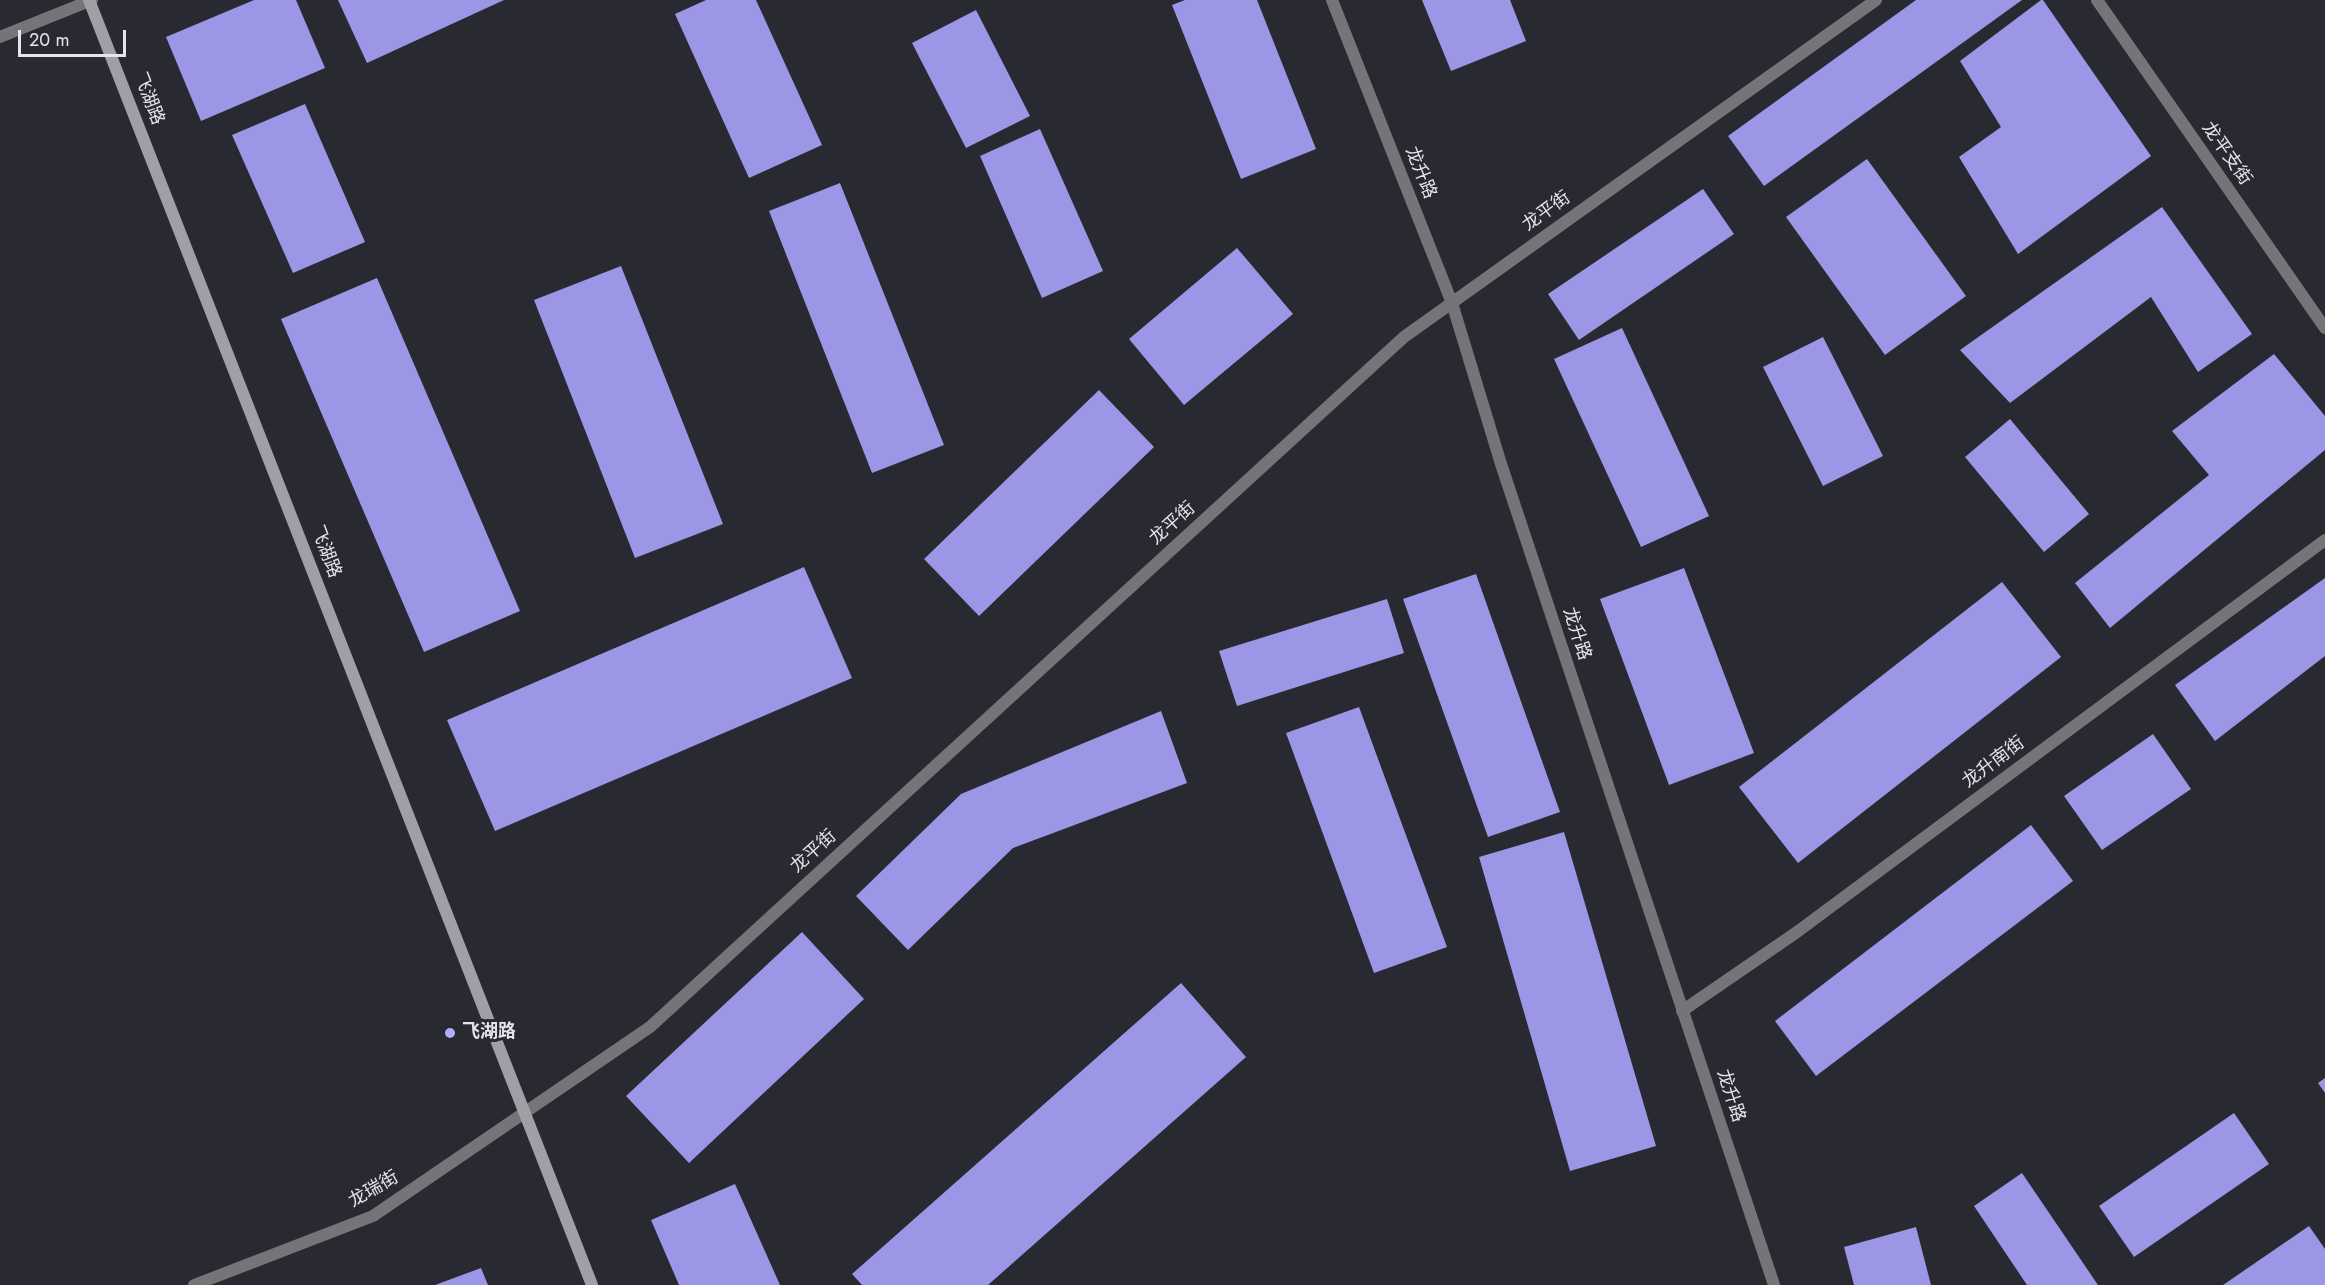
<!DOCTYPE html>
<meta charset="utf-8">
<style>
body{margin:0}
#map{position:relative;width:2325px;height:1285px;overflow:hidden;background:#292931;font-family:Jost,sans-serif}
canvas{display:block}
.scale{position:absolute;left:18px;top:30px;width:108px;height:27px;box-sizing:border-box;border:3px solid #e4e4ea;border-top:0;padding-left:8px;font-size:18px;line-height:21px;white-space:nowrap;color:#e4e4ea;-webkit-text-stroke:4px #292931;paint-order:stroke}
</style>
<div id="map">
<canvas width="2325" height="1285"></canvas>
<div class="scale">20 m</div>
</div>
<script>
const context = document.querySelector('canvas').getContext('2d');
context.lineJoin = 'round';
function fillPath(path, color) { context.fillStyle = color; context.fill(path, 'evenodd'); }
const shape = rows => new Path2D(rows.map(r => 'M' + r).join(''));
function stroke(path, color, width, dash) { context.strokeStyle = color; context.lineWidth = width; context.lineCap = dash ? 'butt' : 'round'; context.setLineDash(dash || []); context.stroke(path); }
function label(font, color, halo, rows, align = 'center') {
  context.font = font + ' Jost,"Noto Sans SC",sans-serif'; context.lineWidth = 6; context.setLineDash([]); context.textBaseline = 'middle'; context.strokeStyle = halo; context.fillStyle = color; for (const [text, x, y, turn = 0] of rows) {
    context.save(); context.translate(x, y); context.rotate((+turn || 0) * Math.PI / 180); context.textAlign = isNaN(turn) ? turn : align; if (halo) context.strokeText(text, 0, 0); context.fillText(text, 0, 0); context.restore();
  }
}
const building = shape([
 [254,0,296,0,325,68,201,121,166,37],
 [338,0,504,0,367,63],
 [706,0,756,0,822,145,749,178,675,14],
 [1185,0,1257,0,1316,149,1241,179,1172,5],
 [1422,0,1510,0,1526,41,1451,71],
 [1916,0,2022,0,1764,186,1728,136],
 [2041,0,2043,0,2151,156,2018,254,1959,157,2001,127,1960,61],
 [976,10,1030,116,966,148,912,43],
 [305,104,365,242,293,273,232,135],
 [1040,129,1103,271,1042,298,980,156],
 [1867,159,1966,296,1885,355,1786,217],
 [840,183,944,445,872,473,769,211],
 [1703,189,1734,234,1579,340,1548,294],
 [2162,207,2252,334,2198,372,2151,297,2010,403,1960,350],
 [1237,248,1293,314,1184,405,1129,339],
 [621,266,723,524,635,558,534,300],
 [377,278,520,611,424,652,281,319],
 [1622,328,1709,516,1641,547,1554,359],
 [1823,337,1883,456,1823,486,1763,367],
 [2274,354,2325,416,2325,450,2110,628,2075,583,2209,475,2172,431],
 [1099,390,1154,447,979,616,924,559],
 [2010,419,2089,514,2044,552,1965,457],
 [804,567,852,678,495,831,447,720],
 [1684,568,1754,753,1669,785,1600,599],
 [1476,574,1560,812,1488,837,1403,599],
 [2325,578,2325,656,2215,741,2175,685],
 [2002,582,2061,657,1798,863,1739,787],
 [1387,599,1404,653,1237,706,1219,651],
 [1359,707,1447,947,1374,973,1286,733],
 [1161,711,1187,783,1013,848,908,950,856,896,961,794],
 [2153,734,2191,789,2102,850,2064,796],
 [2031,825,2073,881,1816,1076,1775,1021],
 [1564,832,1656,1146,1570,1171,1479,857],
 [802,932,864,999,689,1163,626,1096],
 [1181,983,1246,1057,988,1285,862,1285,852,1274],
 [2325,1078,2325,1093,2318,1083],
 [2234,1113,2269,1164,2134,1257,2099,1206],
 [2022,1173,2098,1285,2027,1285,1974,1206],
 [735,1184,780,1285,679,1285,651,1220],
 [2309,1226,2325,1249,2325,1285,2223,1285],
 [1916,1227,1931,1285,1854,1285,1844,1247],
 [481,1268,488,1285,435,1285]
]);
const street = shape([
 [1332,0,1452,303,1501,464,1774,1285],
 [2097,0,2325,328],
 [0,37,92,0],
 [1682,1011,1797,932,2325,540],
 [194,1285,373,1216,650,1027,1404,337,1876,0]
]);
const secondary = shape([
 [89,0,592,1285]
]);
const markers = [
 [450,1033,6,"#b1adfa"]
];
const streetNames = [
 ["飞湖路",148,99,69],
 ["龙平支街",2226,154,55],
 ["龙升路",1420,173,68],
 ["龙平街",1547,212,-36],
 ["龙平街",1173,524,-42],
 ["飞湖路",325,552,69],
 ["龙升路",1576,634,72],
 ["龙升南街",1994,763,-37],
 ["龙平街",814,852,-42],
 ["龙升路",1730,1096,72],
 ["龙瑞街",374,1190,-30]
];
const poiNames = [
 ["飞湖路",462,1033]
];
fillPath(building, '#9b96e6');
stroke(street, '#757579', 12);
stroke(secondary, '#9f9fa6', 12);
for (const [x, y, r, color] of markers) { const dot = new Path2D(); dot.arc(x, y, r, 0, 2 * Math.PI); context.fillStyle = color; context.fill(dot); stroke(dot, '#292931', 2); }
label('18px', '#e4e4ea', '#292931', streetNames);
label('bold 18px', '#e4e4ea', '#292931', poiNames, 'left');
</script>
